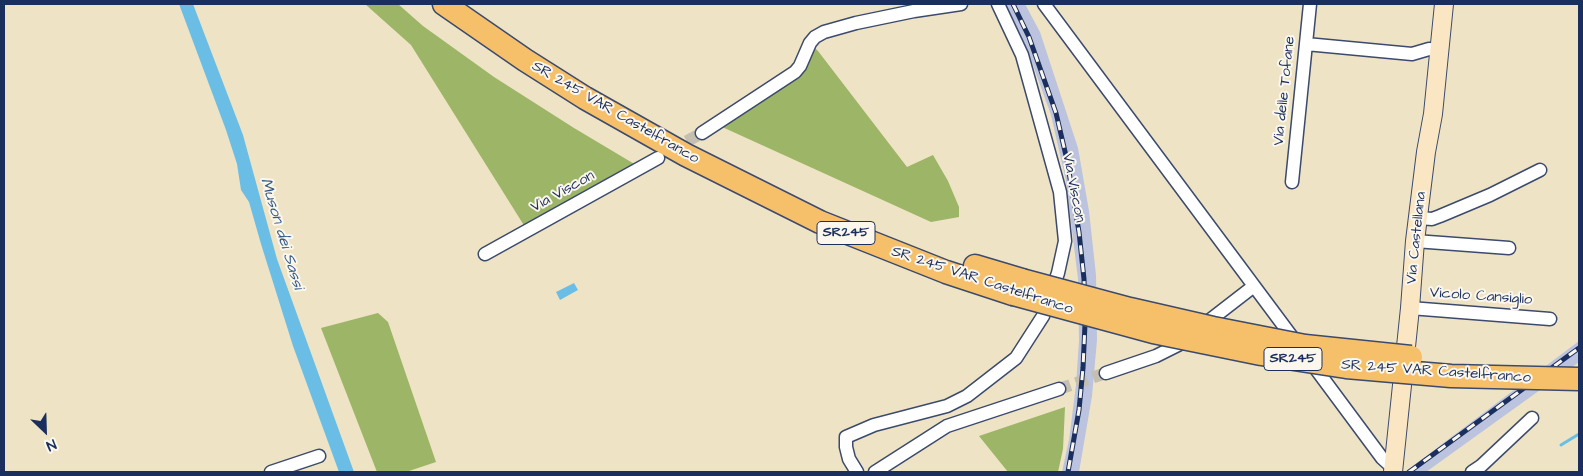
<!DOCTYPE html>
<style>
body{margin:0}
#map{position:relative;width:1583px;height:476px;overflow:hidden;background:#eee3c4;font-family:"Architects Daughter",sans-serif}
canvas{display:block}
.frame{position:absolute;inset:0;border:5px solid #1b2f5e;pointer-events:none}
.north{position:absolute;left:20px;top:406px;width:50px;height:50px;-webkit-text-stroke:4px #fbf7ec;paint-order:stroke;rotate:156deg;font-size:14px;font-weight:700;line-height:20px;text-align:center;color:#1b2f5e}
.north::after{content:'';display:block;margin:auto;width:18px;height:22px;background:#1b2f5e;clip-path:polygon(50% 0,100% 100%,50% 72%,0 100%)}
</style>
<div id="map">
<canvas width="1583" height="476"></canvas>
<div class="frame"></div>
<div class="north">N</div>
</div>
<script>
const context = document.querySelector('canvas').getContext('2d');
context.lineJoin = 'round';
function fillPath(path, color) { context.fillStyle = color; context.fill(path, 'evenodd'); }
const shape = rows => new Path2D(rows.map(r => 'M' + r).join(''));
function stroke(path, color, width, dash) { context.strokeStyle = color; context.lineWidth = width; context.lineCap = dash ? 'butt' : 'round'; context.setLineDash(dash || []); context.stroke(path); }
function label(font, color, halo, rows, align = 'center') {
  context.font = font + ' "Architects Daughter",sans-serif'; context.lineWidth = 4; context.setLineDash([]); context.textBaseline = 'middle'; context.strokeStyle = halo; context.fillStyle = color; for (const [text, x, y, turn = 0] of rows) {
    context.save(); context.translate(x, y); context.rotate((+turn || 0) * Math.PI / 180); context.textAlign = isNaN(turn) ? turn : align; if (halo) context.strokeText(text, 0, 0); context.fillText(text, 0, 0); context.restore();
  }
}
const industrial = shape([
 [1006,4,1025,4,1040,32,1078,148,1089,211,1096,275,1097,340,1092,396,1079,472,1062,472,1069,440,1076,385,1079,341,1078,279,1066,181,1051,115,1029,54],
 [1579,341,1579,362,1426,472,1405,472]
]);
const forest = shape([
 [365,4,398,4,423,26,494,77,574,128,636,165,525,227,411,45],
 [813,46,818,51,907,167,933,155,948,181,959,207,959,217,931,222,720,126,774,90],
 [378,313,388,322,436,462,406,472,377,472,321,328],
 [1065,407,1063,449,1058,472,1008,472,979,436]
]);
const water = shape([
 [179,4,193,4,243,135,277,259,354,472,339,472,293,346,261,244,249,202,241,190,237,164,226,130],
 [574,283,578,290,560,300,556,292]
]);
const stream = shape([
 [1561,445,1579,434]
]);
const streetTunnel = shape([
 [671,150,702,133],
 [1059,389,1106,373]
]);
const street = shape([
 [1044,4,1298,345],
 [1306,44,1412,54,1429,49,1440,50],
 [702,133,795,72,800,66,810,43,815,37,824,32,856,23,914,11,961,4],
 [1292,182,1310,4],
 [1419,218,1432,219,1440,216,1490,195,1540,170],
 [1415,241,1509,248],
 [485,254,658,158],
 [1410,308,1550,319],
 [1201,327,1254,286],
 [1310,361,1382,458,1393,468],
 [1106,373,1156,356,1178,345,1186,339],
 [271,472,319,456],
 [857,472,849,459,846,447,846,437,874,425,947,406,967,396,1016,358,1043,316,1058,273,1065,241,1060,192,1022,55,998,4],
 [875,472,947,426,1059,389],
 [1472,472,1481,466,1532,418]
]);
const secondary = shape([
 [1393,472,1410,308,1415,241,1426,152,1433,114,1444,4]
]);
const highway = shape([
 [444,4,525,60,585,98,686,155,820,222,946,272,1013,294],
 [975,266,1022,280]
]);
const rail = shape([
 [1013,4,1029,37,1056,113,1067,160,1079,232,1084,279,1085,324,1083,368,1079,410,1068,472],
 [1409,472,1579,348]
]);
const highwayBridge = shape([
 [1022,280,1130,309,1213,328,1305,346,1411,357],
 [1013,294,1153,332,1261,354,1346,367,1451,376,1579,379]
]);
const shields = [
 [846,233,58],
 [1293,359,58]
];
const shieldNames = [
 ["SR245",846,233],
 ["SR245",1293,359]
];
const streetNames = [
 ["Via delle Tofane",1285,91,-84],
 ["SR 245 VAR Castelfranco",615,113,30],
 ["Via Viscon",1073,188,79],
 ["Via Viscon",563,192,-29],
 ["Via Castellana",1417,238,-84],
 ["SR 245 VAR Castelfranco",982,281,18],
 ["Vicolo Cansiglio",1481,297,4],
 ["SR 245 VAR Castelfranco",1436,372,4]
];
const waterNames = [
 ["Muson dei Sassi",281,234,73]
];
fillPath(industrial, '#bbc3de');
fillPath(forest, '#9cb566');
fillPath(water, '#6abee6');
stroke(stream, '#6abee6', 3);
stroke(streetTunnel, '#c4bfb0', 12, [12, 6]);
stroke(street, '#3b4a6d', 15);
stroke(secondary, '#3b4a6d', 20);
stroke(highway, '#3b4a6d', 25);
stroke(street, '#fff', 12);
stroke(secondary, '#fbe6c4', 18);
stroke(highway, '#f6c06b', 22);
stroke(rail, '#1b2f5e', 5);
stroke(rail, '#fbf7ec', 3, [9]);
stroke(highwayBridge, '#3b4a6d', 25, []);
stroke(highwayBridge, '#f6c06b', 22);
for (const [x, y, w] of shields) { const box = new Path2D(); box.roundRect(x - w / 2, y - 11.5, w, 23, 4); context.fillStyle = '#fbf7ec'; context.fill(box); stroke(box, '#1b2f5e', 1); }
label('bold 14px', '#1b2f5e', null, shieldNames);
label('15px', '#1b2f5e', '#fbf7ec', streetNames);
label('italic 16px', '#335a87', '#fbf7ec', waterNames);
</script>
